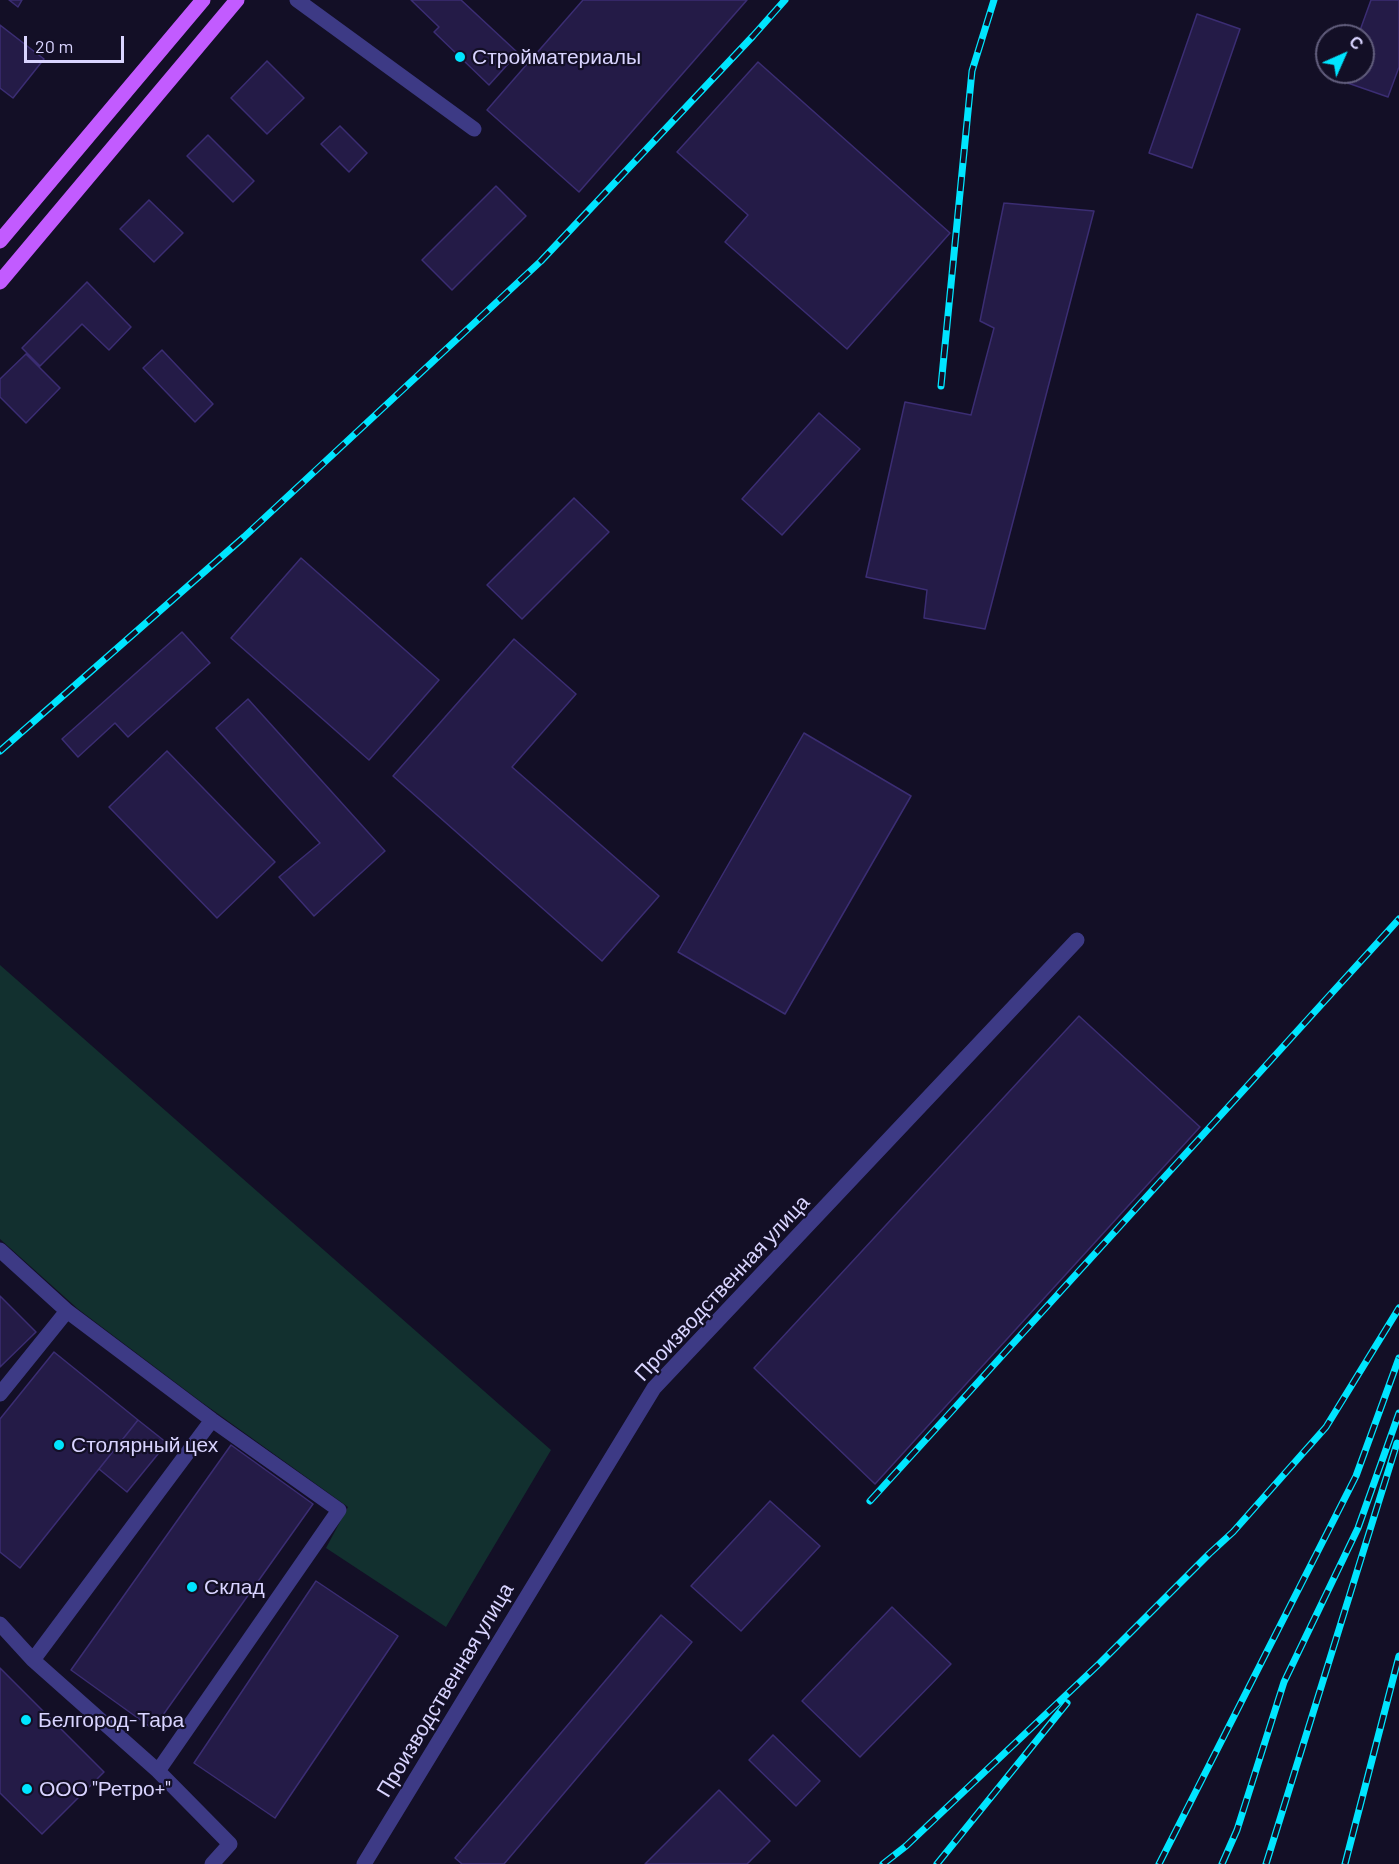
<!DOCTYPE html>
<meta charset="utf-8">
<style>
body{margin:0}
#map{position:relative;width:1399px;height:1864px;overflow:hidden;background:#130f26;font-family:Barlow,sans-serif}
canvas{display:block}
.north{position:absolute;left:1315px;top:24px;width:60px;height:60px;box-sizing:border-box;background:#130f26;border:2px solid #625e7d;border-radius:50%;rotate:45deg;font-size:16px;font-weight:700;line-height:24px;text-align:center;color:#d9d4ff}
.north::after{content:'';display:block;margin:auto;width:21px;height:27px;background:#00e5ff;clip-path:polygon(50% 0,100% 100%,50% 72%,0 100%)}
.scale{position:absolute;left:24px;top:36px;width:100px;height:27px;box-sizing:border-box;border:3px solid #d9d4ff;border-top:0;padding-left:8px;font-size:18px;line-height:21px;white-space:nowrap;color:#d9d4ff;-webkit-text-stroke:4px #130f26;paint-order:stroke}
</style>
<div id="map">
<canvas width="1399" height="1864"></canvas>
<div class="north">С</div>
<div class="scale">20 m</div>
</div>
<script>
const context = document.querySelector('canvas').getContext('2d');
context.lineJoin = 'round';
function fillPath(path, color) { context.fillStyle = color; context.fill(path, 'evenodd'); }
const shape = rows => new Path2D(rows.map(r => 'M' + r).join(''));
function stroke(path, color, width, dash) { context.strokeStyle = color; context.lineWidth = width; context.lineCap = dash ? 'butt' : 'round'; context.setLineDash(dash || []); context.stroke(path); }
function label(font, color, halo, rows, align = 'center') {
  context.font = font + ' Barlow,sans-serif'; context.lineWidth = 4.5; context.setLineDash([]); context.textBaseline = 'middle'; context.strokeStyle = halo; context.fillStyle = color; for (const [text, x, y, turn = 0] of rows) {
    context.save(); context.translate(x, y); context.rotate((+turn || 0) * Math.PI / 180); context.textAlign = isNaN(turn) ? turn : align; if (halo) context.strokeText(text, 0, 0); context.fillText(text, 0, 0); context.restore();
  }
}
const green = shape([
 [0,965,551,1450,446,1627,326,1548,348,1507,200,1401,78,1309,0,1239]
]);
const building = shape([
 [9,0,22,0,18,7,9,0],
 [411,0,461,0,518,53,489,85,434,32,439,27,411,0],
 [583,0,747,0,579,192,487,110,583,0],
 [1371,0,1399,0,1399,67,1388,97,1342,81,1345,72,1363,72,1363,36,1358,36,1371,0],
 [1197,14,1240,29,1192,168,1149,153,1197,14],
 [0,25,44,59,13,98,0,88,0,25],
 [267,61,304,98,267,134,231,98,267,61],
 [758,62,950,233,847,349,725,242,748,215,677,152,758,62],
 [340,126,367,153,349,172,321,144,340,126],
 [208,135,254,181,233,202,187,156,208,135],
 [496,186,526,216,452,290,422,260,496,186],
 [149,200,183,233,154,262,120,229,149,200],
 [1004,203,1094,211,985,629,924,618,927,590,866,577,905,402,971,415,994,328,980,321,1004,203],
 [87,282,131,327,109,350,82,324,40,366,22,348,87,282],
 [162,350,213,404,195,422,143,368,162,350],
 [26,354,60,388,26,423,0,397,0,379,26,354],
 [819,413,860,449,782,535,742,499,819,413],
 [574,498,609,532,522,619,487,585,574,498],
 [301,558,439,680,369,760,231,638,301,558],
 [182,632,210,663,128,737,115,723,78,757,62,739,182,632],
 [514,639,576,694,512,767,659,896,602,961,393,776,514,639],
 [248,699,385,851,314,916,279,877,320,843,216,728,248,699],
 [804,733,911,796,785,1014,678,952,804,733],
 [167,751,275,862,217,918,109,807,167,751],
 [1079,1016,1200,1127,875,1484,754,1368,1079,1016],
 [0,1296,36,1332,0,1367,0,1296],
 [54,1352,138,1420,20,1568,0,1552,0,1419,54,1352],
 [138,1420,167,1443,127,1492,99,1469,138,1420],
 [231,1445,313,1504,153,1729,71,1670,231,1445],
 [770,1501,820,1546,741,1631,691,1586,770,1501],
 [316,1581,398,1636,275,1818,194,1763,316,1581],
 [892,1607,951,1664,860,1757,802,1701,892,1607],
 [661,1615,692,1642,504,1864,462,1864,455,1858,661,1615],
 [0,1668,104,1772,42,1834,0,1793,0,1668],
 [773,1735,820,1781,796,1806,749,1760,773,1735],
 [719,1790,770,1841,747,1864,645,1864,719,1790]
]);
const service = shape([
 [297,0,474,129],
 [0,1250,67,1311,212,1420,339,1510,158,1771],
 [0,1394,67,1311],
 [0,1624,33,1660,158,1771,230,1844,212,1864],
 [33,1660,212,1420]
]);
const minor = shape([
 [364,1864,654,1388,1077,940]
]);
const primary = shape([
 [0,241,203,0],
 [0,282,237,0]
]);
const rail = shape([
 [941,386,972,71,994,0],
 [0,751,244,537,541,261,753,36,785,0],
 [870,1501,1399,919],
 [883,1864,906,1846,1099,1664,1209,1554,1233,1532,1326,1427,1399,1308],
 [937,1864,1067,1703],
 [1159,1864,1356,1476,1399,1358],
 [1222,1864,1237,1830,1284,1682,1358,1528,1399,1413],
 [1266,1864,1397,1443],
 [1345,1864,1399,1656]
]);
const markers = [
 [460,57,6,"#00e5ff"],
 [59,1445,6,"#00e5ff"],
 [192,1587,6,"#00e5ff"],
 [26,1720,6,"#00e5ff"],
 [27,1789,6,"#00e5ff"]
];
const poiNames = [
 ["Стройматериалы",472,57],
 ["Столярный цех",71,1445],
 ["Склад",204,1587],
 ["Белгород-Тара",38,1720],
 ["ООО \"Ретро+\"",39,1789]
];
const streetNames = [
 ["Производственная улица",722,1288,-47],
 ["Производственная улица",445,1690,-59]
];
fillPath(green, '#12302f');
fillPath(building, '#241b47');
stroke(building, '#3b2d73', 1.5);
stroke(service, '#3d3a85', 15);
stroke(minor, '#3d3a85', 15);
stroke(primary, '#c25bff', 15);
stroke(rail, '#00e5ff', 7);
stroke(rail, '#130f26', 4.5, [14]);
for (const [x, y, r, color] of markers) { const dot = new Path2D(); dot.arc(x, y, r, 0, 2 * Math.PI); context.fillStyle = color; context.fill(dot); stroke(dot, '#130f26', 2); }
label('21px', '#d9d4ff', '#130f26', poiNames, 'left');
label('21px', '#d9d4ff', '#130f26', streetNames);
</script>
